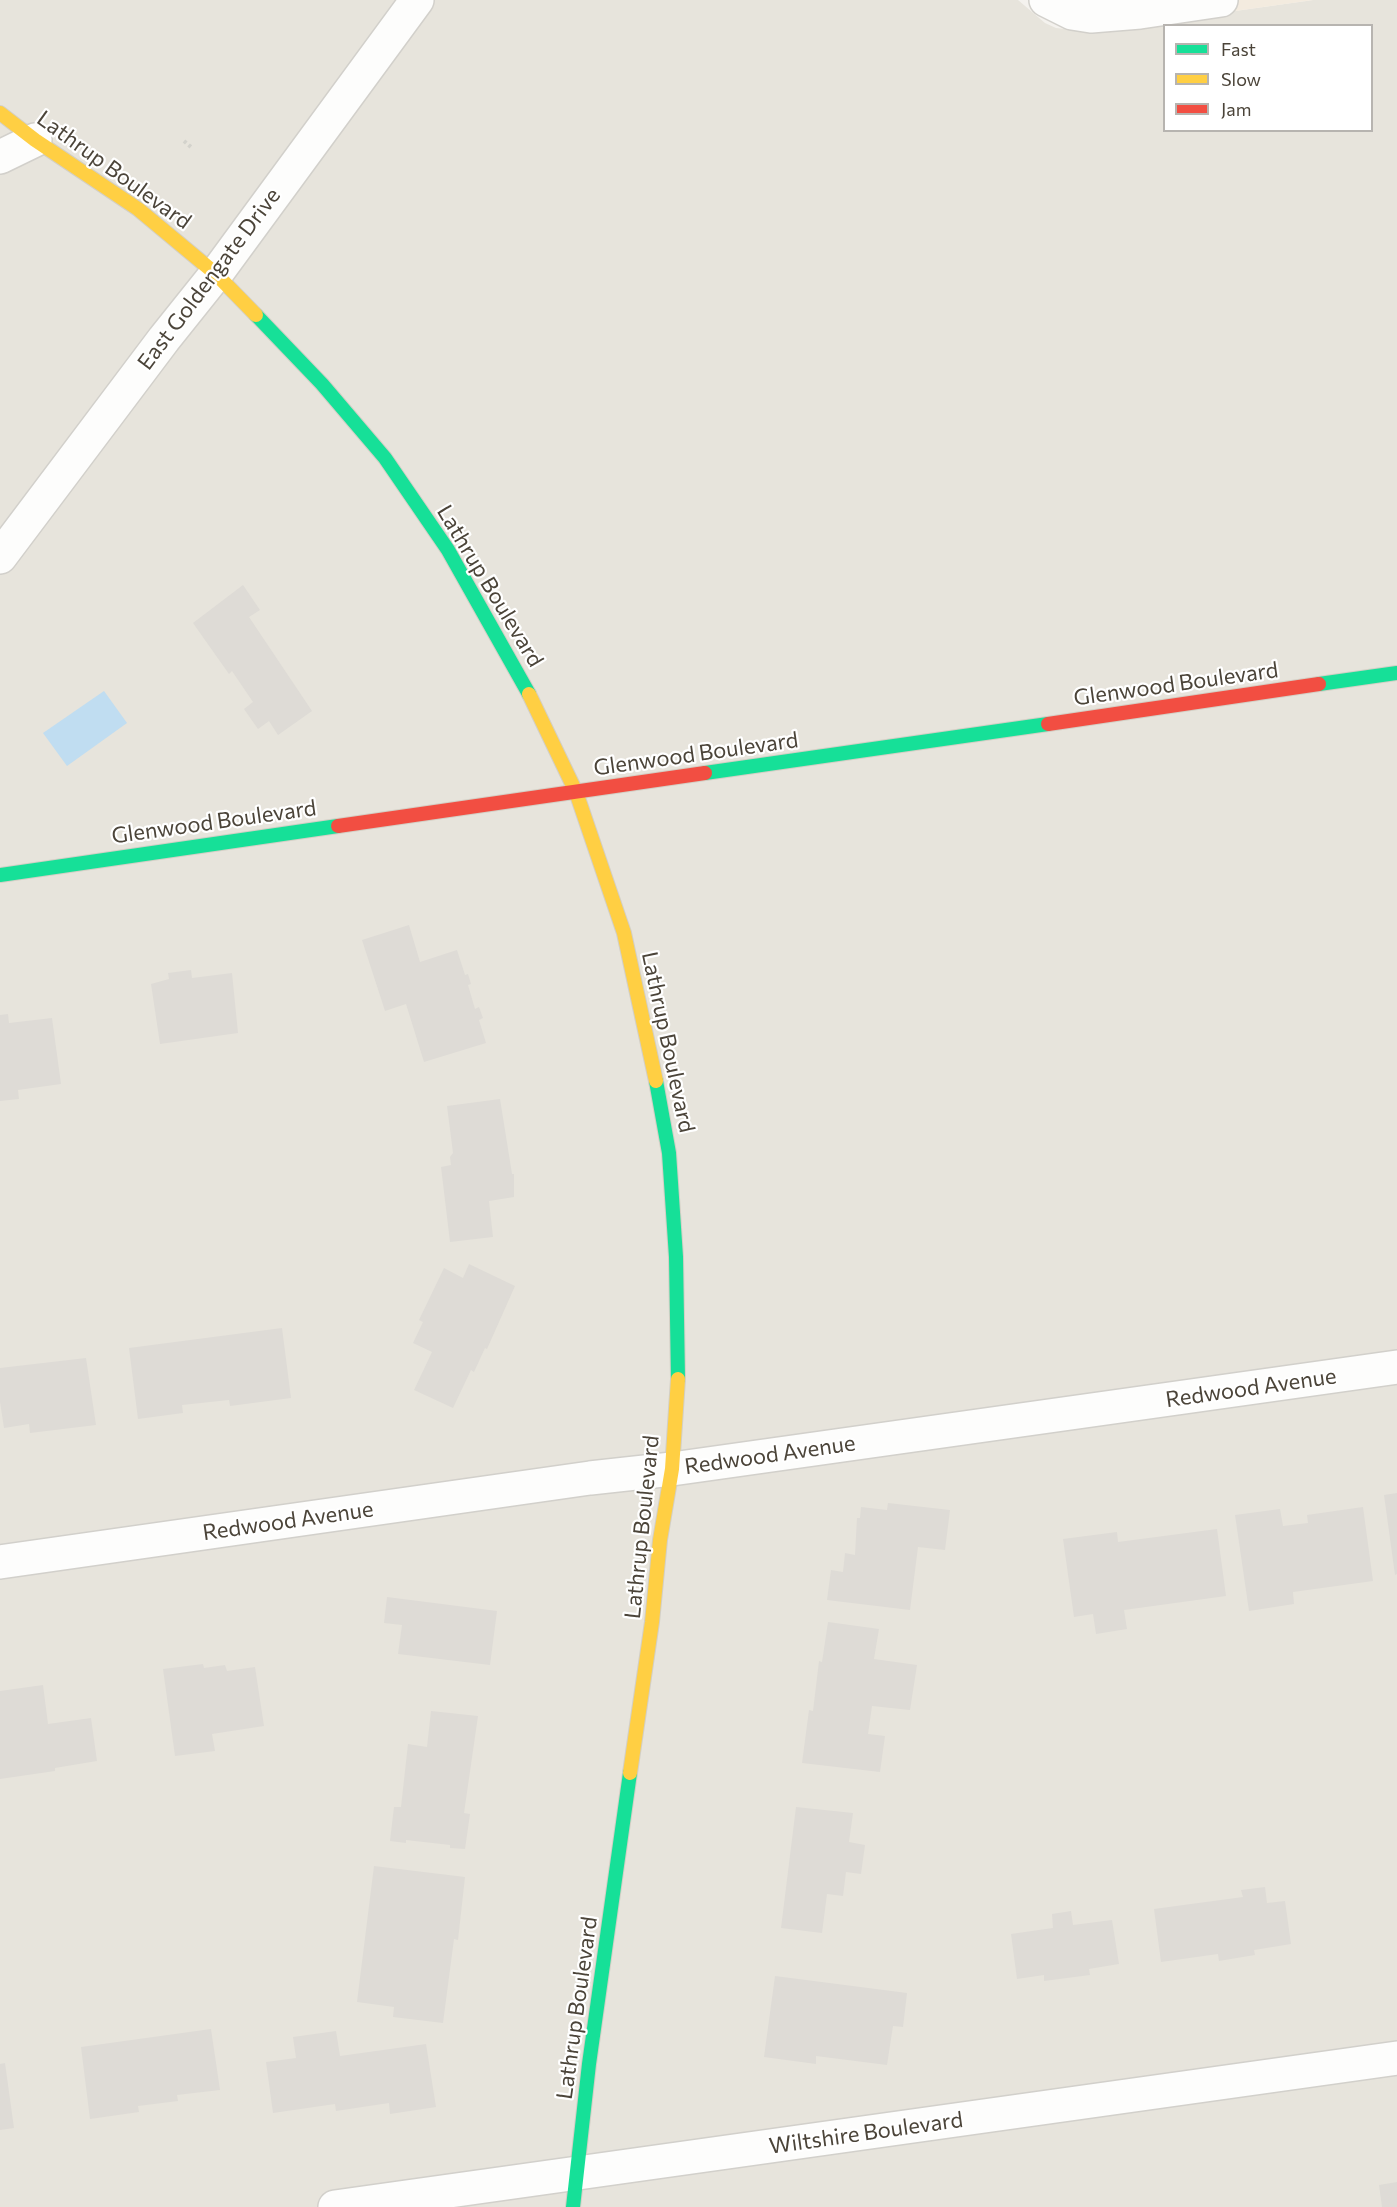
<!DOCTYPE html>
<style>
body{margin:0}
#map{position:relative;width:1397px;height:2207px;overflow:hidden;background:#f4f2ee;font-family:Commissioner,sans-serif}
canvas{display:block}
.legend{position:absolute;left:1163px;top:24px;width:210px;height:108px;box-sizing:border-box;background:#fff;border:2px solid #b7b4b0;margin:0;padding:8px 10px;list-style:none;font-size:18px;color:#4b4439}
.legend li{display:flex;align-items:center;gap:12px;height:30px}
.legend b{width:30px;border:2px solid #b7b4b0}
</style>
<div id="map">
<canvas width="1397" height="2207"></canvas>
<ul class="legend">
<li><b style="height:8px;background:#16e098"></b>Fast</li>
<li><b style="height:8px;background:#ffcf43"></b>Slow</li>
<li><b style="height:8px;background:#f24e42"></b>Jam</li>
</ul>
</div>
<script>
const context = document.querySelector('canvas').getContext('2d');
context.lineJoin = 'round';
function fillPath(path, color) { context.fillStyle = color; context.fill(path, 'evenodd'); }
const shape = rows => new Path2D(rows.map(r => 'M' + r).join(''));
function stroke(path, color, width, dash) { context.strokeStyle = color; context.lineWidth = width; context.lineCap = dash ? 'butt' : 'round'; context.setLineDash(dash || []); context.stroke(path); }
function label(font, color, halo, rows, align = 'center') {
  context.font = font + ' Commissioner,sans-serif'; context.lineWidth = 4.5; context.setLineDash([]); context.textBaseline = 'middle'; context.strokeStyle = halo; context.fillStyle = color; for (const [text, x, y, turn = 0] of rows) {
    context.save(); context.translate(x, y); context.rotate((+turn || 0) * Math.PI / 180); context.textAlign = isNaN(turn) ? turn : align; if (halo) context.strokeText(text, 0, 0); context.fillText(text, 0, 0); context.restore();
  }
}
const residential = shape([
 [0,0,1018,0,1045,23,1056,28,1075,30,1100,30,1313,0,1397,0,1397,2207,0,2207],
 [1164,26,1372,26,1372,130,1164,130]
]);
const commercial = shape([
 [1147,0,1313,0,1150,23]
]);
const water = shape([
 [104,691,127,723,67,766,43,733]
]);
const building = shape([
 [243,585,260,610,249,617,312,711,278,735,269,721,258,729,244,709,253,702,232,671,229,674,193,623],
 [409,925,420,962,457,950,465,975,468,974,471,984,468,985,475,1009,479,1007,483,1018,479,1020,486,1043,424,1062,406,1004,385,1011,362,940],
 [191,970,192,978,232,973,238,1033,160,1044,151,984,169,979,168,973],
 [8,1014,9,1023,52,1018,61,1084,18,1090,19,1099,0,1101,0,1015],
 [500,1099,512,1174,514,1174,514,1197,489,1201,493,1237,450,1242,441,1167,451,1165,450,1157,453,1153,447,1106],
 [469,1264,515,1286,487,1349,485,1348,474,1372,471,1370,453,1408,414,1390,432,1352,413,1343,423,1322,419,1320,444,1268,463,1278],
 [282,1328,291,1398,230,1406,229,1400,182,1405,183,1413,138,1419,129,1348],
 [86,1358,96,1425,30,1433,29,1424,4,1428,0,1402,0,1368],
 [1397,1493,1397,1574,1395,1575,1384,1495],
 [888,1503,950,1510,945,1550,918,1547,910,1610,827,1600,831,1570,843,1572,845,1553,855,1555,857,1518,860,1518,861,1507,887,1510],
 [1363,1507,1373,1581,1293,1592,1294,1604,1249,1611,1235,1515,1280,1509,1283,1526,1308,1523,1307,1515],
 [1217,1529,1226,1596,1124,1610,1127,1629,1096,1634,1093,1614,1074,1617,1063,1539,1117,1532,1118,1542],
 [387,1597,497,1611,490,1665,398,1654,402,1625,384,1623],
 [828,1622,879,1629,874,1659,917,1665,910,1710,872,1706,868,1734,885,1736,880,1772,802,1763,809,1710,813,1711,819,1661,822,1662],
 [203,1664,204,1668,225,1665,227,1671,255,1667,264,1726,212,1734,215,1751,175,1756,163,1669],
 [43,1685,48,1724,91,1718,97,1761,55,1768,55,1771,0,1779,0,1691],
 [431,1711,478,1716,464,1813,470,1814,465,1849,450,1848,450,1845,406,1840,406,1843,390,1841,394,1807,401,1807,408,1744,427,1747],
 [796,1807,853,1813,849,1842,865,1845,861,1874,846,1872,843,1896,827,1894,822,1933,781,1928],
 [374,1866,465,1877,458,1940,454,1939,443,2023,393,2017,394,2007,357,2002],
 [1265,1887,1267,1903,1285,1901,1291,1944,1254,1950,1255,1955,1219,1961,1218,1954,1161,1962,1154,1909,1243,1897,1241,1890],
 [1071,1911,1073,1925,1112,1920,1119,1964,1089,1969,1090,1975,1044,1981,1044,1975,1017,1979,1011,1934,1053,1928,1052,1914],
 [775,1976,907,1993,903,2027,893,2026,887,2065,816,2056,816,2064,764,2057],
 [211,2029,220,2090,177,2095,178,2101,138,2106,139,2112,90,2119,81,2047],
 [336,2031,340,2056,426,2044,436,2107,390,2114,389,2103,336,2111,335,2104,273,2113,266,2062,296,2058,293,2037],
 [5,2063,14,2128,0,2130,0,2064],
 [1397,2182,1397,2207,1382,2207,1379,2185]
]);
const path = shape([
 [184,141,191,147]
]);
const street = shape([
 [1046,0,1072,13,1091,16,1140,12,1221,0],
 [0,157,35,140],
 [0,557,164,339,216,274,417,0],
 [0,1562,590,1478,672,1469,1397,1367],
 [335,2207,1397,2058]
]);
const fast = shape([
 [256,315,322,384,385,458,448,550,529,694],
 [1319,684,1397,673],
 [705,773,1048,724],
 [0,875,338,826],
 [656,1081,669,1153,676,1257,678,1379],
 [573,2207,589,2064,630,1773]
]);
const slow = shape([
 [0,113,35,140,138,209,216,274,256,315],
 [529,694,576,792,624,933,656,1081],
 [630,1773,652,1622,660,1540,672,1469,678,1379]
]);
const jam = shape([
 [1048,724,1319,684],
 [338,826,705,773]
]);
const streetNames = [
 ["Lathrup Boulevard",114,170,36],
 ["East Goldengate Drive",209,279,-53],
 ["Lathrup Boulevard",490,586,59],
 ["Glenwood Boulevard",1176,684,-8],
 ["Glenwood Boulevard",696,754,-8],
 ["Glenwood Boulevard",214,822,-8],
 ["Lathrup Boulevard",668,1042,78],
 ["Redwood Avenue",1251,1388,-8],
 ["Redwood Avenue",770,1455,-8],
 ["Redwood Avenue",288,1521,-8],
 ["Lathrup Boulevard",642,1527,-84],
 ["Lathrup Boulevard",577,2008,-82],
 ["Wiltshire Boulevard",866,2133,-8]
];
fillPath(residential, '#e7e4dc');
fillPath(commercial, '#f3ebdf');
fillPath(water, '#c0ddf1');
fillPath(building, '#dedbd6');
stroke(street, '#d2d0cb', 36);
stroke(fast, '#d3cfc5', 16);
stroke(slow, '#d3cfc5', 16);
stroke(jam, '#d3cfc5', 16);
stroke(path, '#d3d2cc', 4, [3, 3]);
stroke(street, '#fdfdfc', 33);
stroke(fast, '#16e098', 14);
stroke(slow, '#ffcf43', 14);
stroke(jam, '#f24e42', 14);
label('22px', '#4b4439', '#fff', streetNames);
</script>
